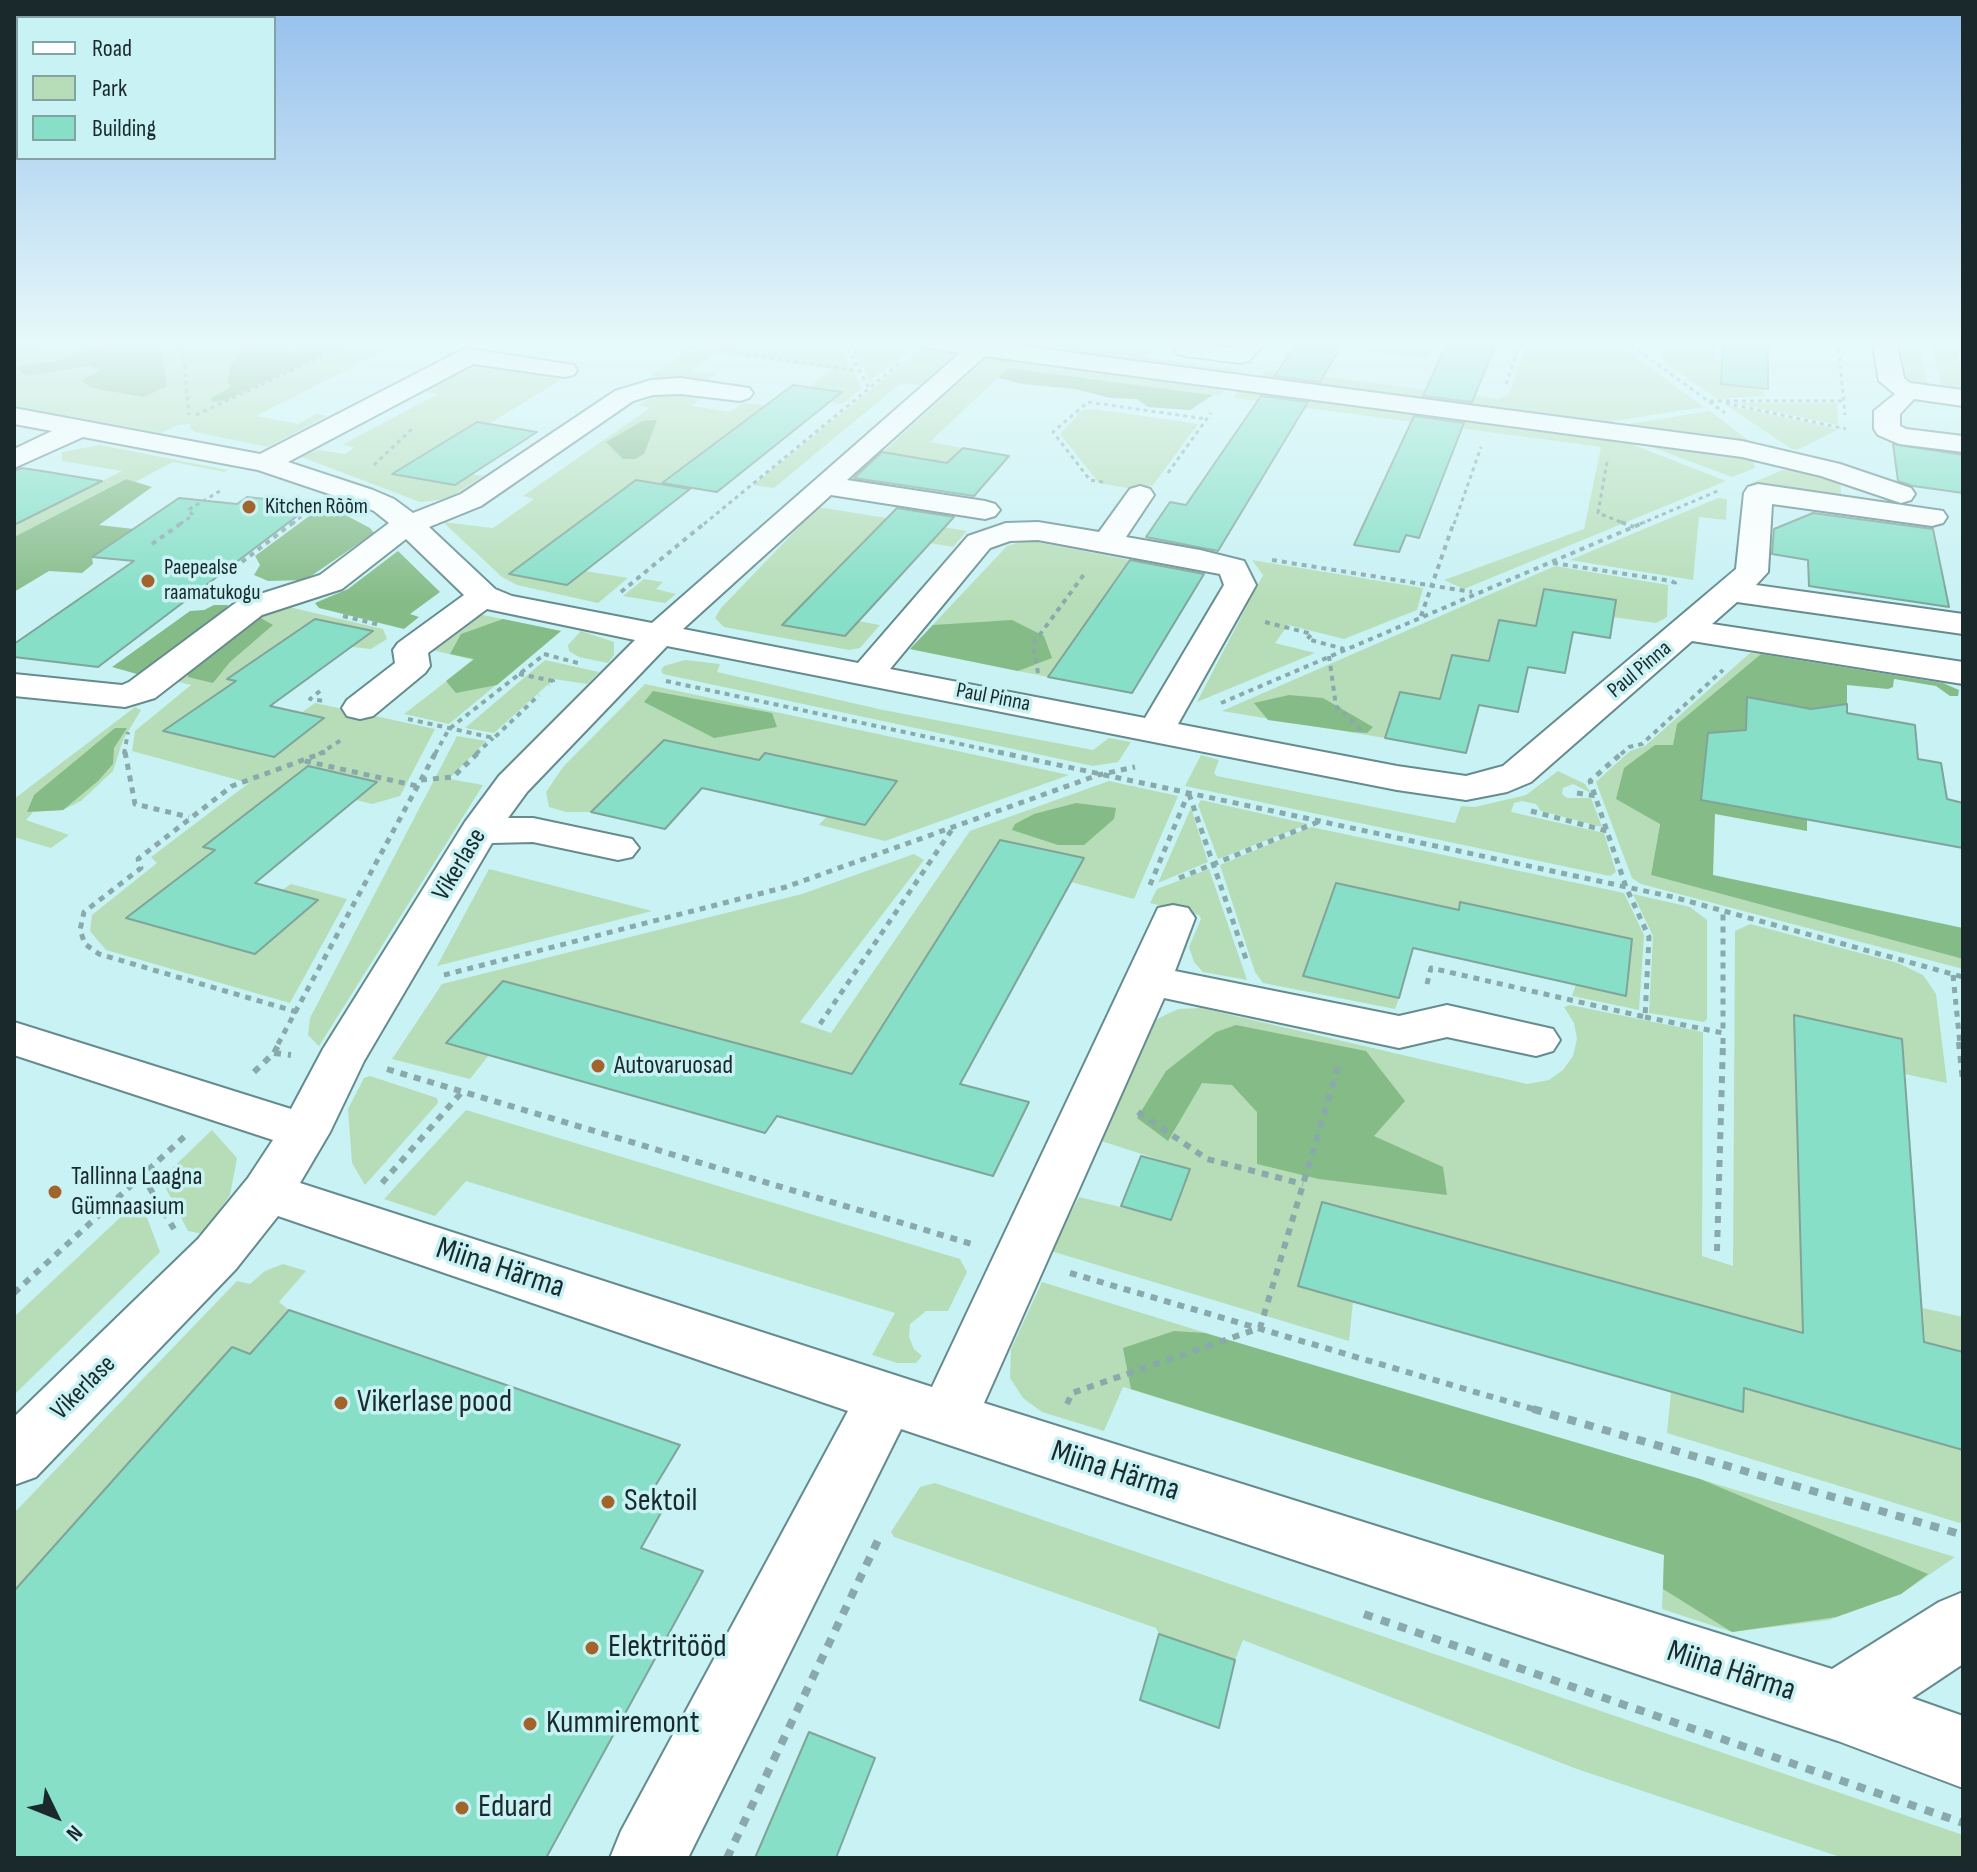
<!DOCTYPE html>
<meta charset="utf-8">
<style>
body{margin:0}
#map{position:relative;width:1977px;height:1872px;overflow:hidden;background:#c9f2f5;font-family:"Sofia Sans Condensed",sans-serif}
canvas{display:block}
.frame{position:absolute;inset:0;border:16px solid #1a292b;pointer-events:none}
.legend{position:absolute;left:16px;top:16px;width:260px;height:144px;box-sizing:border-box;background:#c9f2f5;border:2px solid #83a2a4;margin:0;padding:10px 14px;list-style:none;font-size:24px;color:#1a292b}
.legend li{display:flex;align-items:center;gap:16px;height:40px}
.legend b{width:40px;border:2px solid #83a2a4}
.north{position:absolute;left:16px;top:1776px;width:80px;height:80px;-webkit-text-stroke:6px #c9f2f5;paint-order:stroke;rotate:133deg;font-size:22px;font-weight:700;line-height:32px;text-align:center;color:#1a292b}
.north::after{content:'';display:block;margin:auto;width:28px;height:36px;background:#1a292b;clip-path:polygon(50% 0,100% 100%,50% 72%,0 100%)}
</style>
<div id="map">
<canvas width="1977" height="1872"></canvas>
<div class="frame"></div>
<ul class="legend">
<li><b style="height:10px;background:#fff"></b>Road</li>
<li><b style="height:22px;background:#b6ddb7"></b>Park</li>
<li><b style="height:22px;background:#86dfc6"></b>Building</li>
</ul>
<div class="north">N</div>
</div>
<script>
const context = document.querySelector('canvas').getContext('2d');
context.lineJoin = 'round';
function fillPath(path, color) { context.fillStyle = color; context.fill(path, 'evenodd'); }
const shape = rows => new Path2D(rows.map(r => 'M' + r).join(''));
function stroke(path, color, width, dash) { context.strokeStyle = color; context.lineWidth = width; context.lineCap = dash ? 'butt' : 'round'; context.setLineDash(dash || []); context.stroke(path); }
function label(font, color, halo, rows, align = 'center') {
  context.font = font + ' "Sofia Sans Condensed",sans-serif'; context.lineWidth = 7; context.setLineDash([]); context.textBaseline = 'middle'; context.strokeStyle = halo; context.fillStyle = color; for (const [text, x, y, turn = 0] of rows) {
    context.save(); context.translate(x, y); context.rotate((+turn || 0) * Math.PI / 180); context.textAlign = isNaN(turn) ? turn : align; if (halo) context.strokeText(text, 0, 0); context.fillText(text, 0, 0); context.restore();
  }
}
const green = shape([
 [14,341,403,341,256,416,298,424,316,414,327,416,268,447,195,432,190,428,190,424,178,425,161,433,14,406],
 [750,341,784,341,839,347,862,388,843,404,829,402,841,392,809,387,832,369,717,353,691,370,717,374,704,383,651,376,684,354],
 [848,341,895,341,918,344,870,381],
 [1006,341,1160,341,1146,357,1244,370,1239,378,999,346],
 [1359,341,1437,341,1429,357,1422,358,1354,349],
 [1529,341,1613,341,1704,407,1594,424,1255,380,1266,369,1498,399,1508,396],
 [1675,341,1715,345,1714,359,1722,360,1721,384,1764,389,1764,396,1717,399,1663,361,1663,350,1674,351],
 [1900,341,1918,341,1928,388,1907,380],
 [1931,341,1963,344,1963,355,1957,355,1963,376,1963,391,1942,388],
 [926,345,962,349,920,385,901,383,774,488,753,485],
 [991,354,1226,387,1219,396,1008,368,930,442,963,448,947,463,918,458,886,485,852,480],
 [476,365,567,376,489,424,477,422,393,473,458,472,483,476,448,499,420,502,299,456,319,450,345,454,355,447,342,445,438,394,420,390,465,366],
 [1242,386,1603,433,1726,481,1464,589,1444,580,1584,529,1601,447,1233,398],
 [663,391,695,396,699,399,693,406,730,412,743,403,765,405,662,483,636,480,510,573,567,585,585,571,628,578,598,603,517,585,502,577,443,522,493,528,534,499,523,496,650,408,639,405],
 [1736,403,1837,403,1838,425],
 [1726,405,1828,427,1837,430,1797,450,1790,448],
 [1094,409,1198,424,1153,485,1133,489,1099,483,1060,434,1082,410],
 [1710,411,1752,443,1611,427],
 [1625,437,1752,458,1755,468,1732,477],
 [100,445,228,470,224,472,173,462,135,482,125,479,14,537,14,526,122,471,62,461,62,452],
 [1805,469,1840,477,1841,496,1750,484,1782,470],
 [1718,498,1727,499,1726,520,1699,517,1693,580,1570,560],
 [818,507,967,531,953,547,930,543,940,531,884,522,782,624,844,636,858,621,880,625,860,648,849,650,724,627,715,618,721,608],
 [1021,542,1037,542,1130,560,1048,677,910,649,1007,546],
 [1252,560,1423,588,1417,610,1344,639,1288,625,1275,643,1315,653,1197,702,1263,575],
 [1555,566,1668,585,1667,617,1656,623,1613,617,1615,600,1544,589,1536,626,1499,621,1489,661,1452,656,1440,699,1400,692,1385,738,1222,711],
 [644,579,663,582,656,589,676,594,665,603,623,596],
 [289,607,383,629,387,639,371,649,352,647,315,620,229,678,236,681,164,731,273,758,324,719,301,713,315,703,435,729,400,796,372,804,356,800,376,782,307,766,204,846,215,850,127,918,255,954,317,900,282,890,291,884,347,899,290,1003,106,950,90,931,92,915,157,863,151,857,249,783,132,751,135,731,191,685,175,681,270,609],
 [473,613,561,631,449,724,404,714,474,660,424,648],
 [581,631,614,642,614,655,608,663,579,657,569,651,568,645],
 [1750,653,1761,654,1677,724,1651,875,1963,959,1963,969,1641,884,1632,878,1596,782,1630,751,1645,746],
 [545,660,599,672,587,684,554,679,494,733,465,728],
 [685,660,720,664,717,672,883,710,1093,750,1109,738,1131,742,1118,762,1093,766,663,674,661,670,664,666],
 [645,684,1069,775,885,841,819,825,827,816,865,824,897,781,759,760,664,740,591,812,566,812,549,807,546,792,563,767],
 [135,707,141,710,123,740,113,771,81,801,63,810,33,812,26,820,69,835,51,848,14,837,14,799],
 [457,736,486,741,449,779,483,785,319,1046,308,1035,310,1018],
 [1201,755,1219,760,1214,773,1217,776,1455,823,1461,806,1475,807,1526,795,1558,771,1585,784,1591,793,1573,784,1563,788,1562,794,1567,798,1591,798,1602,827,1541,811,1536,804,1522,801,1514,803,1511,812,1604,833,1616,872,1610,876,1185,786],
 [1109,781,1178,796,1134,899,1071,882,1083,858,999,840,840,1094,503,981,446,1042,489,1055,470,1079,392,1059,442,984,802,894,914,854,924,860,800,1022,831,1033,970,831],
 [1201,800,1308,824,1218,859,1198,805],
 [1191,808,1208,862,1158,883],
 [1311,827,1624,893,1644,935,1639,1010,1572,996,1576,984,1626,995,1632,939,1461,902,1459,910,1336,883,1303,976,1399,998,1395,1009,1263,983,1255,972,1220,865],
 [489,869,652,911,437,966],
 [1209,869,1247,980,1203,972,1194,962,1189,947,1201,919,1199,915,1150,903,1157,889],
 [1633,894,1690,907,1707,920,1707,1019,1704,1022,1649,1013,1653,936],
 [1750,924,1898,963,1923,975,1936,994,1947,1083,1905,1074,1901,1039,1794,1016,1804,1356,1745,1317,1323,1202,1353,1301,1349,1341,1051,1251,1079,1197,1170,1219,1189,1169,1101,1141,1155,1020,1178,1009,1201,1008,1527,1084,1549,1080,1563,1070,1573,1056,1577,1039,1574,1023,1564,1007,1570,1005,1703,1032,1702,1256,1733,1266,1735,931],
 [370,1076,437,1098,438,1103,365,1185,352,1163,348,1109,364,1078],
 [466,1110,960,1259,967,1272,948,1311,926,1311,910,1324,909,1337,914,1349,922,1356,916,1363,897,1363,872,1355,895,1313,466,1181,435,1216,384,1199],
 [212,1130,237,1158,230,1195,203,1234,188,1231,161,1179],
 [140,1199,160,1252,14,1395,14,1317],
 [283,1264,306,1271,279,1302,289,1310,250,1354,231,1348,14,1591,14,1513,237,1281,250,1284,265,1271],
 [1042,1282,1451,1409,1700,1479,1955,1557,1901,1594,1829,1620,1732,1632,1662,1609,1664,1555,1123,1387,1104,1431,1042,1412,1023,1398,1010,1378,1011,1349],
 [1923,1308,1963,1317,1963,1352,1925,1342],
 [1744,1388,1963,1450,1963,1524,1667,1433,1671,1392,1743,1412],
 [935,1483,1963,1835,1963,1858,1843,1858,1577,1769,1243,1640,1235,1660,1159,1634,1156,1628,894,1537,891,1532,920,1487]
]);
const forest = shape([
 [148,341,160,344,167,386,144,397,92,388,81,381,100,370,88,366,26,376,17,368,25,364,52,362,94,348],
 [250,341,283,341,281,351,297,355,304,352,296,344,305,341,351,341,226,400,213,402,210,399,231,387,227,382,231,365],
 [1008,368,1213,395,1190,410,1148,407,1137,399,1110,398,1075,389,1022,384,998,378],
 [657,420,644,454,635,459,623,459,606,442,642,421],
 [126,479,152,487,99,525,142,530,92,557,93,564,82,573,49,571,14,592,14,537],
 [336,510,370,528,374,533,305,580,268,581,254,575,260,565,255,556,316,511],
 [398,551,440,592,410,614,419,617,404,629,319,608,315,603,348,589],
 [214,605,228,605,220,619,150,671,137,674,112,667,190,611,204,610],
 [259,617,273,625,230,662,213,683,188,677,188,669,240,627],
 [503,619,561,631,497,685,456,693,446,681,474,659,450,654,461,634],
 [1012,620,1044,636,1052,658,1018,671,910,649,933,625],
 [1761,654,1943,683,1959,690,1958,696,1950,696,1936,686,1894,679,1893,687,1888,689,1847,685,1847,704,1811,709,1747,697,1746,730,1708,734,1807,819,1807,831,1715,814,1713,875,1963,928,1963,959,1651,875,1660,824,1616,799,1624,768,1655,745,1673,745,1677,724],
 [653,691,772,713,777,727,714,738,644,702],
 [1289,695,1323,698,1373,727,1367,733,1353,732,1268,720,1254,703],
 [115,728,127,728,114,748,113,764,98,781,63,810,27,812,34,795],
 [1076,803,1116,808,1114,819,1084,845,1058,845,1012,830,1015,824,1034,814],
 [1236,1025,1366,1051,1405,1101,1374,1136,1443,1167,1447,1195,1319,1179,1257,1164,1257,1112,1232,1085,1202,1083,1168,1141,1137,1118,1166,1071,1216,1032],
 [1174,1331,1205,1333,1700,1479,1928,1574,1901,1594,1836,1617,1732,1632,1663,1589,1664,1555,1131,1389,1123,1348]
]);
const building = shape([
 [1299,341,1344,341,1320,382,1274,376,1299,341],
 [1448,341,1497,341,1472,402,1423,396,1448,341],
 [1723,341,1768,341,1768,389,1721,384,1723,341],
 [793,385,842,392,717,492,662,483,793,385],
 [1261,396,1308,402,1218,551,1146,537,1170,502,1186,505,1261,396],
 [1414,416,1464,423,1419,538,1406,535,1399,552,1354,545,1414,416],
 [477,422,537,432,455,485,392,474,477,422],
 [1893,444,1963,455,1963,493,1913,486,1898,481,1893,444],
 [963,448,1009,456,974,496,854,478,882,452,947,463,963,448],
 [22,468,42,471,102,481,14,525,14,471,22,468],
 [636,480,690,489,567,585,509,574,636,480],
 [247,497,313,504,98,667,14,657,14,644,134,561,92,557,179,498,237,504,247,497],
 [897,508,954,517,845,636,782,625,897,508],
 [1813,513,1933,529,1949,607,1809,586,1808,560,1772,554,1774,529,1813,513],
 [1130,560,1204,574,1132,693,1048,677,1130,560],
 [1544,589,1616,600,1610,638,1573,632,1565,673,1528,667,1518,712,1479,705,1466,753,1385,738,1400,692,1440,699,1452,655,1489,661,1499,620,1536,626,1544,589],
 [315,619,373,631,270,706,324,718,274,757,163,731,236,681,227,679,315,619],
 [1747,697,1811,709,1847,704,1847,713,1915,725,1918,759,1941,763,1947,799,1963,803,1963,848,1701,800,1708,733,1746,730,1747,697],
 [664,740,759,760,765,753,897,781,865,825,702,788,665,829,591,812,664,740],
 [308,766,377,782,255,883,318,900,255,954,126,918,215,850,203,847,308,766],
 [1000,840,1084,858,960,1084,1029,1102,993,1176,777,1116,765,1133,446,1043,503,981,852,1074,1000,840],
 [1336,883,1459,910,1460,902,1632,939,1626,996,1413,948,1399,998,1303,976,1336,883],
 [1794,1015,1902,1039,1924,1342,1963,1352,1963,1450,1744,1388,1743,1412,1298,1286,1322,1202,1803,1333,1794,1015],
 [1141,1156,1190,1169,1171,1220,1121,1206,1141,1156],
 [289,1310,680,1445,648,1498,666,1504,641,1548,703,1571,546,1858,14,1858,14,1591,232,1347,250,1354,289,1310],
 [1159,1634,1235,1660,1219,1728,1140,1700,1159,1634],
 [809,1732,875,1758,836,1858,755,1858,809,1732]
]);
const pathFar4 = shape([
 [182,341,189,415],
 [672,341,677,346,702,349,745,341],
 [826,341,843,343],
 [844,341,869,388],
 [1625,341,1725,413],
 [1838,341,1845,415],
 [1945,341,1963,343],
 [707,348,859,371],
 [14,349,101,341],
 [681,352,699,341],
 [1506,384,1521,341],
 [1710,401,1845,401],
 [1726,403,1846,429],
 [196,415,355,341],
 [1607,462,1598,513,1626,524],
 [374,465,413,428],
 [1168,473,1211,413],
 [1103,482,1090,480,1053,432,1088,402,1206,419],
 [180,524,193,515,188,510,220,491],
 [292,524,306,513],
 [704,524,901,362],
 [1454,524,1481,447],
 [1640,524,1720,490]
]);
const pathFar3 = shape([
 [1621,522,1634,527],
 [152,544,183,522],
 [1272,560,1472,592],
 [1553,563,1671,581,1675,583,1675,589],
 [234,568,294,522],
 [621,592,706,522],
 [343,616,380,625],
 [1421,616,1454,522],
 [1265,622,1312,634,1307,639,1344,649],
 [544,654,578,663],
 [1329,656,1336,706,1364,733],
 [1038,673,1033,644,1085,573],
 [519,674,553,681,549,685],
 [666,681,1007,754],
 [320,691,310,699,324,701],
 [1221,703,1645,522],
 [408,719,494,738,539,695],
 [124,754,128,732],
 [319,754,343,739],
 [435,754,449,729,545,654],
 [476,754,493,738],
 [1621,754,1629,747,1642,744,1723,670]
]);
const pathFar2 = shape([
 [125,752,135,804,189,817],
 [998,752,1673,897,1963,977],
 [305,761,417,786],
 [421,780,453,777,479,752],
 [1577,793,1596,796],
 [1189,794,1246,959],
 [1531,811,1607,831],
 [1179,878,1318,822],
 [1150,885,1188,794],
 [444,975,786,887,1098,775,1135,767],
 [1953,975,1960,1044],
 [1427,984,1431,968,1645,1017,1649,937,1626,887,1590,781,1623,752],
 [297,1012,99,954,85,944,80,930,84,912,141,868,138,859,232,786,325,752],
 [1645,1017,1723,1033,1723,910],
 [820,1024,953,828],
 [278,1044,436,752],
 [1723,1044,1723,1033]
]);
const pathFar1 = shape([
 [1959,1042,1963,1081],
 [274,1053,291,1055],
 [387,1069,972,1244],
 [254,1072,274,1053,280,1042],
 [1138,1112,1207,1159,1303,1184],
 [142,1175,174,1229],
 [382,1183,461,1093],
 [1717,1251,1723,1042],
 [1070,1273,1540,1411],
 [14,1293,185,1136],
 [1067,1404,1072,1393,1260,1328,1340,1061]
]);
const path = shape([
 [1533,1409,1963,1535],
 [1364,1614,1963,1823],
 [727,1858,881,1534]
]);
const minor = shape([
 [913,341,1000,341,998,343,1742,441,1840,464,1911,488,1915,494,1911,500,1901,503,1821,476,1742,457,985,356,847,480,985,501,995,504,1000,510,995,516,985,519,831,495,683,629,858,663,968,536,1006,523,1038,522,1099,532,1130,489,1140,486,1150,489,1154,495,1126,537,1200,550,1244,561,1256,585,1178,724,1397,766,1466,776,1503,766,1736,569,1744,493,1748,487,1758,484,1943,511,1947,517,1943,523,1932,526,1772,504,1768,572,1756,585,1963,614,1963,634,1737,602,1712,624,1963,662,1963,684,1692,641,1531,782,1507,792,1466,800,1397,790,667,646,527,792,508,818,533,818,618,836,632,839,639,848,632,857,618,860,533,842,492,843,364,1061,330,1132,300,1183,932,1387,1158,908,1173,905,1188,908,1195,918,1175,971,1399,1016,1447,1005,1553,1029,1560,1040,1553,1051,1536,1056,1447,1037,1399,1048,1164,998,984,1403,1832,1669,1939,1602,1963,1592,1963,1664,1912,1698,1963,1716,1963,1788,1838,1741,901,1429,688,1858,610,1858,621,1831,848,1411,278,1216,236,1269,36,1477,14,1485,14,1417,198,1239,248,1178,273,1140,14,1055,14,1022,291,1109,323,1049,465,822,499,776,635,640,487,609,428,653,430,666,425,673,373,716,360,719,347,716,342,708,347,700,395,663,393,650,398,643,464,595,406,539,342,589,262,615,155,698,125,707,14,696,14,674,122,685,129,682,238,601,320,575,389,523,374,511,353,502,258,470,83,437,14,468,14,449,52,431,14,424,14,408,260,454,460,351,469,349,574,365,577,370,574,375,565,377,473,364,288,462,373,490,394,499,413,513,461,494,615,391,651,380,681,378,749,388,753,393,749,398,740,401,681,394,653,395,633,401,481,506,429,527,495,589,512,596,652,623,960,353,917,346,913,341],
 [1038,540,1220,574,1224,585,1145,718,890,669,990,548,1010,541,1038,540],
 [1241,341,1266,341,1249,361,1240,363,1186,356,1178,354,1174,349,1178,344,1186,342,1234,348,1241,341],
 [1872,341,1896,341,1904,378,1910,383,1963,390,1963,406,1914,399,1900,414,1900,426,1906,429,1963,436,1963,452,1899,444,1878,435,1874,429,1874,411,1895,394,1879,381,1872,341]
]);
const markers = [
 [249,507,8,"#a2642a"],
 [148,581,8,"#a2642a"],
 [598,1066,8,"#a2642a"],
 [55,1192,8,"#a2642a"],
 [341,1403,8,"#a2642a"],
 [608,1502,8,"#a2642a"],
 [592,1648,8,"#a2642a"],
 [530,1724,8,"#a2642a"],
 [462,1808,8,"#a2642a"]
];
const farPoinames = [
 ["Kitchen Rõõm",265,507],
 ["Paepealse",164,568],
 ["raamatukogu",164,593]
];
const farStreetnames = [
 ["Paul Pinna",1640,670,-40],
 ["Paul Pinna",993,698,11]
];
const streetNames = [
 ["Vikerlase",460,865,-59],
 ["Vikerlase",84,1388,-45]
];
const poiNames = [
 ["Autovaruosad",614,1066],
 ["Tallinna Laagna",71,1177],
 ["Gümnaasium",71,1207]
];
const nearStreetnames = [
 ["Miina Härma",500,1269,18],
 ["Miina Härma",1115,1472,18],
 ["Miina Härma",1731,1672,18]
];
const nearPoinames = [
 ["Vikerlase pood",357,1403],
 ["Sektoil",624,1502],
 ["Elektritööd",608,1648],
 ["Kummiremont",546,1724],
 ["Eduard",478,1808]
];
fillPath(green, '#b6ddb7');
fillPath(forest, '#85bb87');
fillPath(building, '#86dfc6');
stroke(building, '#80a499', 2);
stroke(minor, '#668b8e', 4);
stroke(pathFar4, '#89a9ab', 3, [4, 4]);
stroke(pathFar3, '#89a9ab', 4, [5, 5]);
stroke(pathFar2, '#89a9ab', 5, [6, 6]);
stroke(pathFar1, '#89a9ab', 6, [7, 7]);
stroke(path, '#89a9ab', 8, [9, 9]);
fillPath(minor, '#fff');
const sky = context.createLinearGradient(0, 0, 0, 603);
sky.addColorStop(0, '#95bfec');
sky.addColorStop(0.57, '#e7f9fa');
sky.addColorStop(1, '#e7f9fa00');
context.fillStyle = sky;
context.fillRect(0, 0, 1977, 603);
for (const [x, y, r, color] of markers) { const dot = new Path2D(); dot.arc(x, y, r, 0, 2 * Math.PI); context.fillStyle = color; context.fill(dot); stroke(dot, '#c9f2f5', 3); }
label('22px', '#1a292b', '#c9f2f5', farPoinames, 'left');
label('22px', '#1a292b', '#c9f2f5', farStreetnames);
label('26px', '#1a292b', '#c9f2f5', streetNames);
label('26px', '#1a292b', '#c9f2f5', poiNames, 'left');
label('32px', '#1a292b', '#c9f2f5', nearStreetnames);
label('32px', '#1a292b', '#c9f2f5', nearPoinames, 'left');
</script>
